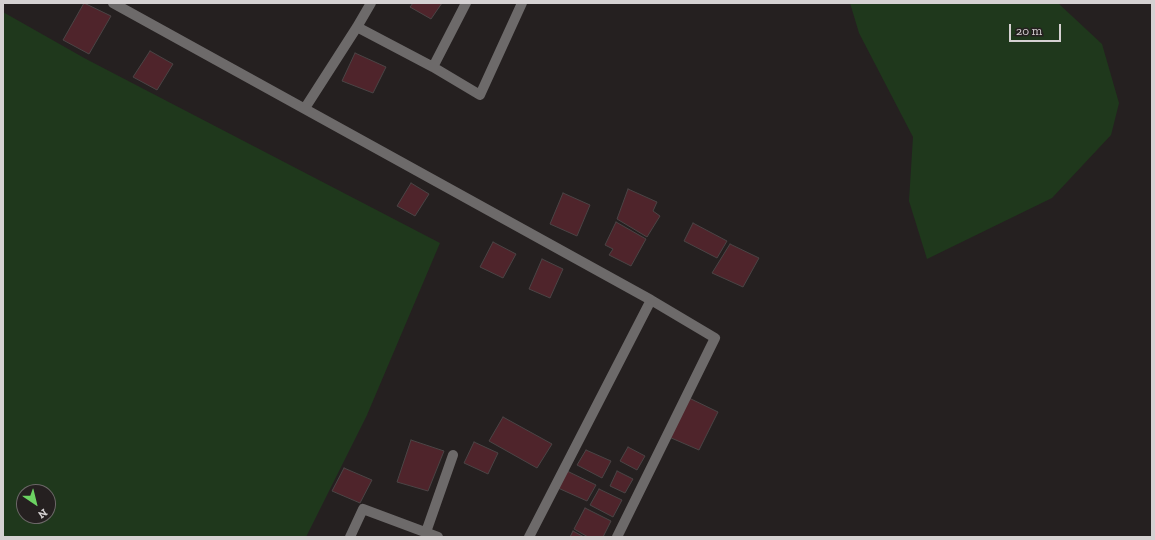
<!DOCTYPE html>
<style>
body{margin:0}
#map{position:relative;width:1155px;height:540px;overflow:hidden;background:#252020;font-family:"Zilla Slab",serif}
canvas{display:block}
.frame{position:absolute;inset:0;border:4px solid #d5d1d2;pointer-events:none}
.north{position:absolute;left:16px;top:484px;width:40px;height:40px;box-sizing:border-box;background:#252020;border:1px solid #6b6767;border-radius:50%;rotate:145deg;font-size:11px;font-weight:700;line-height:16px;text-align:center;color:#d5d1d2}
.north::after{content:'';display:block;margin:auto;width:14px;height:18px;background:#6cd362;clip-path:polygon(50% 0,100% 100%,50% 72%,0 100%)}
.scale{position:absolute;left:1009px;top:24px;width:52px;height:18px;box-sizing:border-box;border:2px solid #d5d1d2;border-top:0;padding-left:5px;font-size:12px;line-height:14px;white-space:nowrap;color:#d5d1d2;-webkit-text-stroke:3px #252020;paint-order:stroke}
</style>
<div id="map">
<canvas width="1155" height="540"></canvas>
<div class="frame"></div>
<div class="north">N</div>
<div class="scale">20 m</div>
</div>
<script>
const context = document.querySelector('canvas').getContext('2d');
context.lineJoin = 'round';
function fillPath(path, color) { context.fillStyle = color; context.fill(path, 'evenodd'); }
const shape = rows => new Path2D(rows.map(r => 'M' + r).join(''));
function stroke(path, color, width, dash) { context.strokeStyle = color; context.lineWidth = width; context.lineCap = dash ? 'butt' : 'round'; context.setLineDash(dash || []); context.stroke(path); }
const green = shape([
 [850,3,1058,3,1102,44,1119,103,1111,135,1052,198,927,259,909,201,913,137,859,33],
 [3,12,86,59,440,243,367,415,306,537,3,537],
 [24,492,48,492,48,516,24,516]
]);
const building = shape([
 [84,3,111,16,89,54,63,40,84,3],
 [413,3,442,3,431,19,410,7,413,3],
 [150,51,173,64,157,90,133,77,150,51],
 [355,53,386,67,373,93,342,81,355,53],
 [411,183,429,194,415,216,397,206,411,183],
 [628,189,657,202,653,211,660,216,647,237,617,219,628,189],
 [563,193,590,205,577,236,550,224,563,193],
 [616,222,646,239,631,266,609,255,613,249,605,245,616,222],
 [693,223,727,241,717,258,684,241,693,223],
 [493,242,516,254,503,278,480,267,493,242],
 [730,244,759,258,743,287,712,273,730,244],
 [542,259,563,269,550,298,529,289,542,259],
 [689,398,718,412,699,450,669,437,689,398],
 [503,417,552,444,537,468,489,441,503,417],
 [411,440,444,451,428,491,397,482,411,440],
 [474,442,498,453,488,474,464,463,474,442],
 [628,447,645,456,637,470,620,461,628,447],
 [586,450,611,461,602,478,577,465,586,450],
 [344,468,372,480,360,503,332,491,344,468],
 [567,471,596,485,587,501,558,488,567,471],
 [617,471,633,479,625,493,610,486,617,471],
 [599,489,622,500,613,517,590,505,599,489],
 [585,508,611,521,603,537,588,537,574,529,585,508],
 [573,531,584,537,570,537,573,531]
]);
const minor = shape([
 [113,3,651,300,715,338,617,537],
 [357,27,433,67,480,95,522,3],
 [433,67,466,3],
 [305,108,357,27,371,3],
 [426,532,453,455],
 [350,537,363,509,438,537],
 [529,537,651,300]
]);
fillPath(green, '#1f381c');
fillPath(building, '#4f242b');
stroke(building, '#4b4445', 1);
stroke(minor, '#6d6a6a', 10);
</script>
